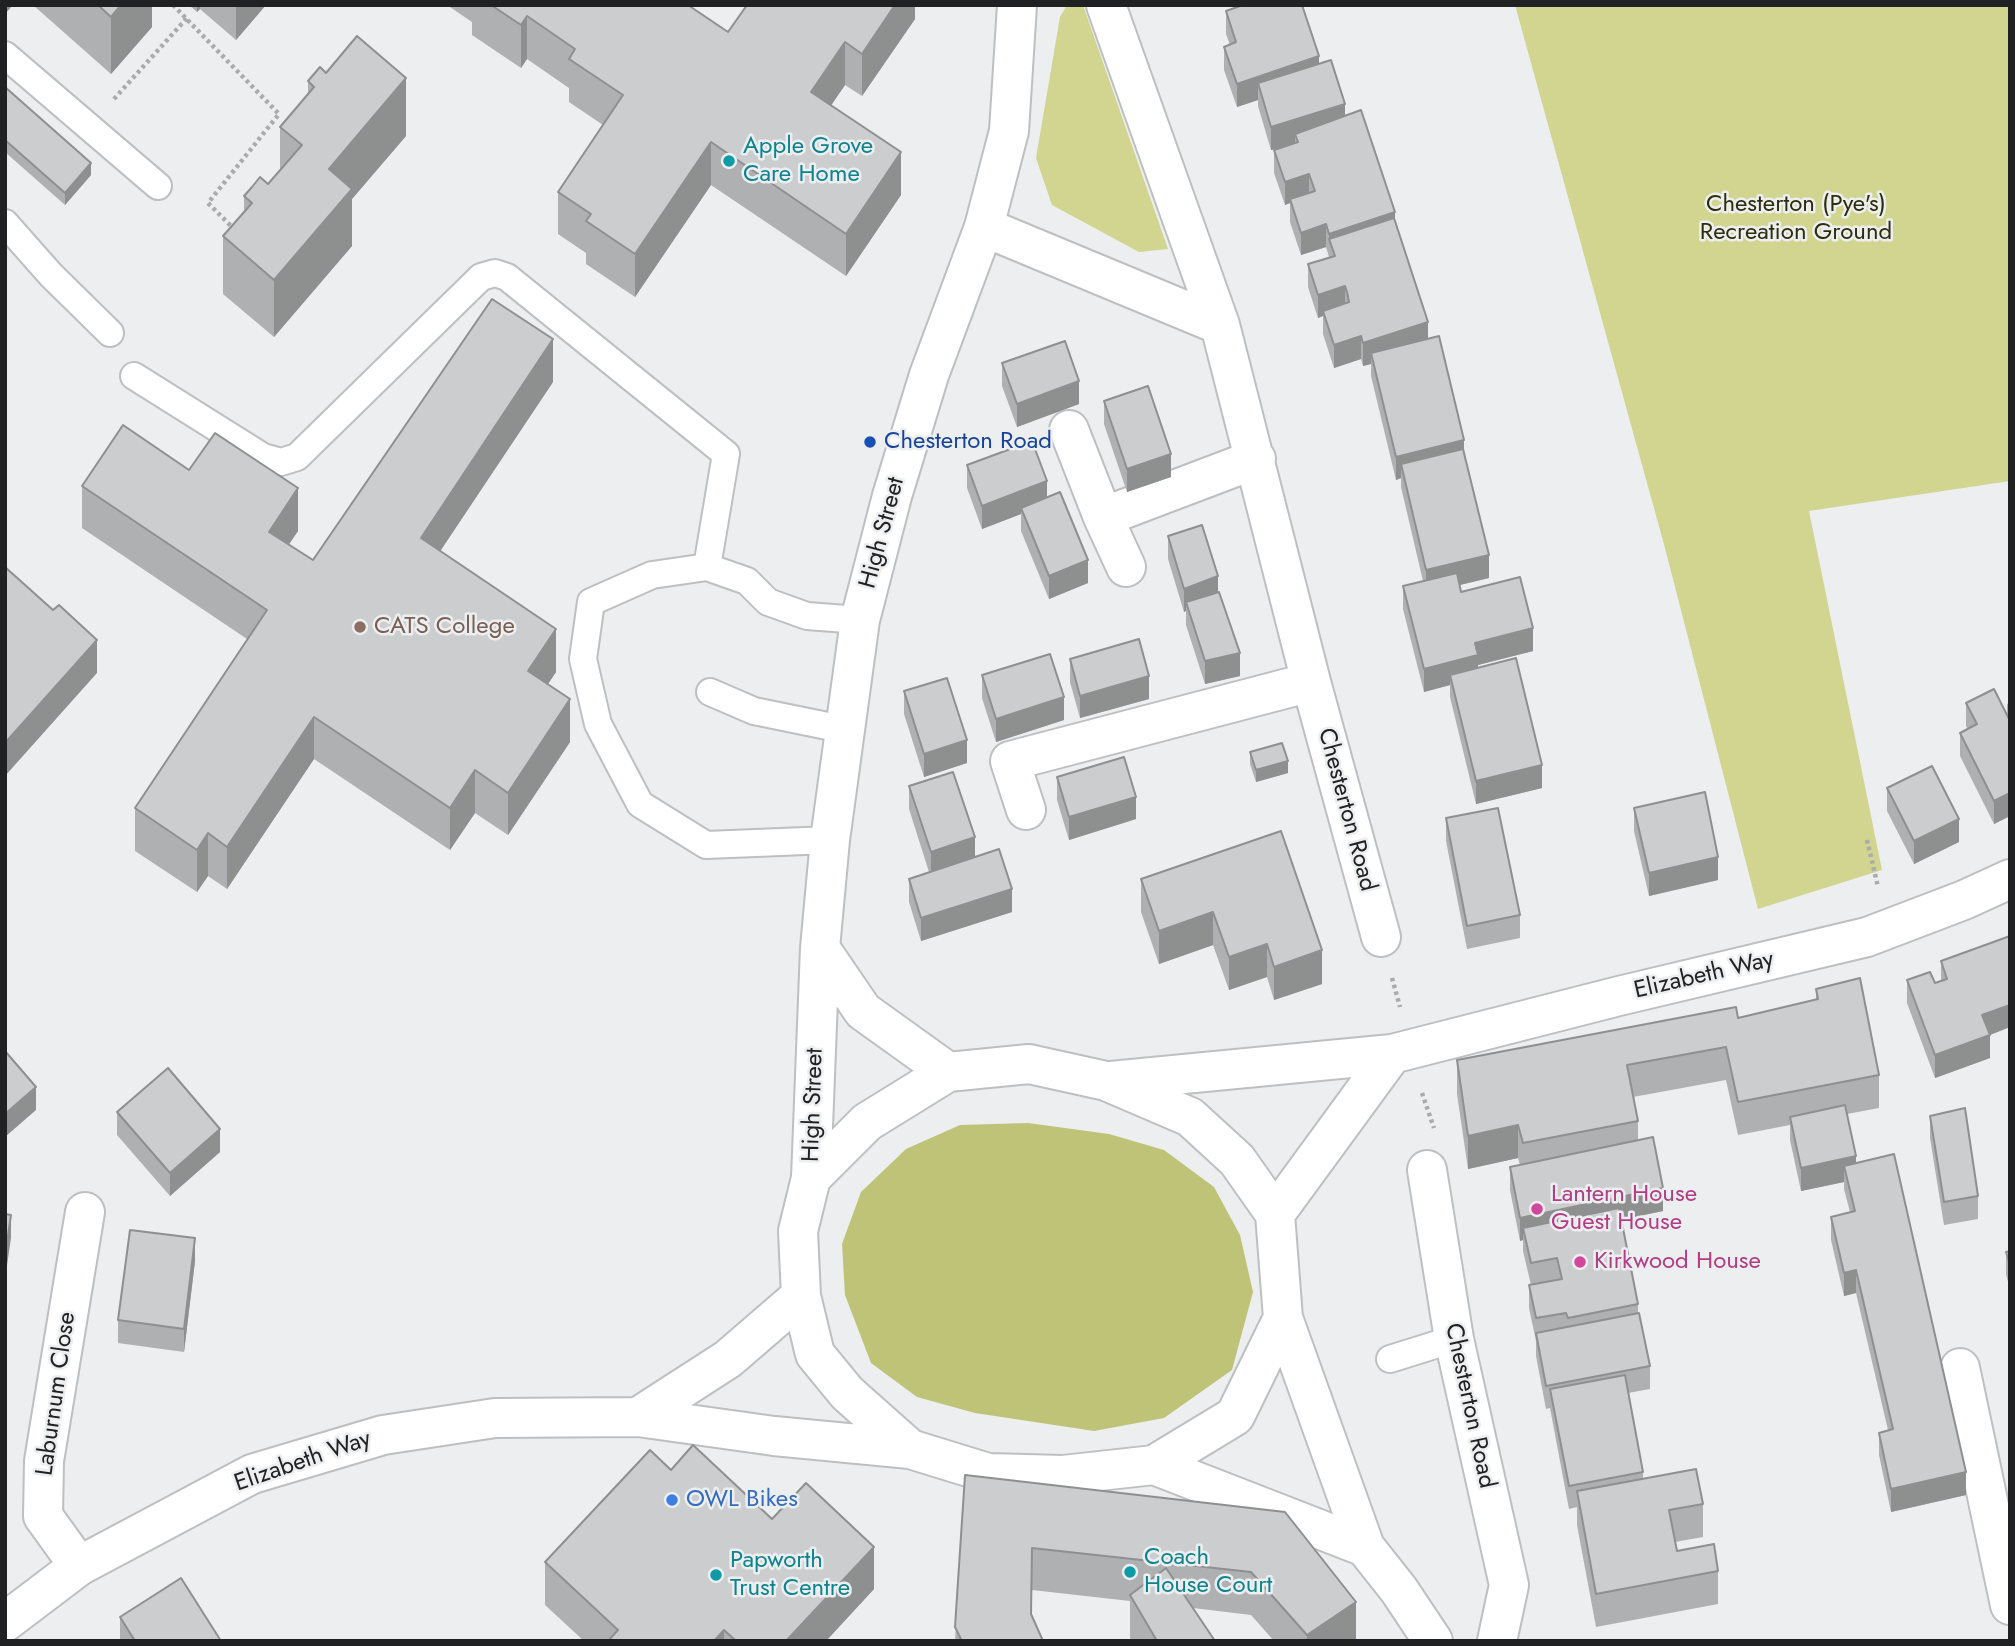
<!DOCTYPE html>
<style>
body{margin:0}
#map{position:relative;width:2015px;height:1646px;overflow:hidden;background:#eceeef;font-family:Jost,sans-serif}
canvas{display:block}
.frame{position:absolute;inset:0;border:7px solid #202122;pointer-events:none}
</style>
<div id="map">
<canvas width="2015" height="1646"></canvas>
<div class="frame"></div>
</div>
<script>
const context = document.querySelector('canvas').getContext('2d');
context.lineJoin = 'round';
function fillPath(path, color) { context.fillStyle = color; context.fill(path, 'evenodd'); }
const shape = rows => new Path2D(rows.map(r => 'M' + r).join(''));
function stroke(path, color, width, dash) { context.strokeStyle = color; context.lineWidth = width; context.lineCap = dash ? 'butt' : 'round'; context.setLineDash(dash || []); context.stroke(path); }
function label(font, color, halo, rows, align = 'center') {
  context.font = font + ' Jost,sans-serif'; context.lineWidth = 5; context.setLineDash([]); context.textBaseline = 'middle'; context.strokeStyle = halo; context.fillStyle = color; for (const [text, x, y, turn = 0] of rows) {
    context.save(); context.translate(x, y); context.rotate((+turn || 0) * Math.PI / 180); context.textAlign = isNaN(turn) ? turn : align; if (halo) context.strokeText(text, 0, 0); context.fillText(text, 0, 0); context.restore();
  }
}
const green = shape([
 [1067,5,1083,5,1168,249,1139,252,1052,205,1036,158,1060,17],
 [1515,5,2010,5,2010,481,1809,511,1882,870,1758,909,1665,548]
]);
const forest = shape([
 [1028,1123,1109,1134,1164,1150,1214,1187,1240,1235,1253,1292,1232,1370,1164,1418,1094,1431,975,1413,917,1397,871,1363,845,1295,842,1244,861,1192,906,1149,960,1125]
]);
const path = shape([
 [173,5,279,114,208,203,235,230],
 [114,99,187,18],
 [1867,840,1878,887],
 [1392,978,1400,1007],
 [1422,1093,1434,1128]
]);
const service = shape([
 [5,55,158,186],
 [5,223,51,275,110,333],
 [134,376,263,457,281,462,297,457,481,277,495,273,507,277,726,454,707,567],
 [710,692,754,711,847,730],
 [830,840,706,845,640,804,598,724,583,659,591,602,652,575,707,567,747,581,768,602,807,616,860,620],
 [1390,1359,1454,1339]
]);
const minor = shape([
 [1106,5,1220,325,1311,682,1381,937],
 [984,227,1220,325],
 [1069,430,1103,517,1126,567],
 [1103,517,1256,459],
 [1026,810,1010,761,1311,682],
 [1427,1170,1454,1339,1509,1585,1497,1641],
 [1960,1368,2010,1605],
 [79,1566,43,1516,44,1461,85,1212]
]);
const tertiary = shape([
 [820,948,863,1011,948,1072],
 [811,1178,820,948,830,840,860,620,892,496,929,375,984,227,1009,131,1017,5]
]);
const primary = shape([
 [1029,1064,1106,1081,1190,1117,1237,1160,1275,1214,1283,1318,1235,1416,1154,1465,1063,1475,988,1473,910,1449,847,1393,815,1354,801,1296,798,1231,811,1178,867,1122,948,1072,1029,1064],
 [1111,1081,1392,1054,1619,996,1867,937,1964,900,2010,879],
 [1275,1214,1392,1054],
 [1283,1318,1365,1547,1399,1590,1433,1641],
 [638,1417,728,1359,801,1296],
 [1154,1465,1365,1547],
 [5,1622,79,1566,252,1474,383,1435,495,1418,638,1417,774,1436,910,1449]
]);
const wall = shape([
 [33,5,152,5,152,27,111,74],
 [189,5,266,5,236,40,200,9,197,12],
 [447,5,688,5,728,32,915,5,915,19,862,96,845,85,831,105,901,195,846,276,711,185,635,297,586,264,586,253,558,234,558,192,603,125,569,102,569,88,527,59,521,68,472,35,472,22],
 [1238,5,1302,5,1319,64,1395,222,1428,339,1464,450,1489,578,1460,585,1461,592,1533,651,1478,665,1478,668,1542,788,1476,804,1450,697,1450,685,1424,692,1403,609,1403,586,1423,581,1401,487,1401,478,1396,480,1371,376,1371,364,1363,366,1361,359,1334,368,1323,334,1323,316,1318,318,1308,287,1308,264,1329,257,1326,247,1301,255,1290,222,1290,203,1285,205,1274,173,1274,150,1295,143,1271,150,1258,106,1258,100,1237,107,1224,70,1224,47,1230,45,1226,34,1226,11,1238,7],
 [326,73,406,136,352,199,352,246,274,337,223,294,223,236,244,212,244,196,268,184,280,170,280,127,308,94,308,81],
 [5,87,91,175,65,205,5,152],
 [1002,363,1079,404,1017,427,1002,386],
 [553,382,440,551,556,672,548,684,570,742,508,835,475,813,450,850,314,759,227,889,208,876,197,892,135,851,135,808,247,639,82,528,82,486,189,470,298,531,289,544,313,560],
 [1104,401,1171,477,1127,492,1104,424],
 [967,465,1047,497,1088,583,1049,599,1021,531,1021,514,982,529,967,488],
 [1168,536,1218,592,1240,676,1205,684,1186,625,1186,611,1184,612,1168,559],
 [1070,659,1149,699,1080,718,1070,682],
 [982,675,1064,720,996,742,982,698],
 [904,691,967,763,924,777,904,714],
 [2010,702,2010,816,1994,824,1960,756,1960,733,1968,729,1966,726,1966,703,2007,715,2007,704],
 [1250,752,1288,773,1256,782,1250,764],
 [1057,777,1136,819,1069,840,1057,800],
 [909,786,975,857,1012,912,921,941,909,902,909,879,929,872,909,809],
 [1887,788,1959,842,1914,864,1887,811],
 [1634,808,1718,880,1649,896,1634,831],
 [1446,818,1520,915,1520,938,1467,949,1446,841],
 [1281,831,1322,984,1274,1000,1267,977,1229,990,1213,945,1159,964,1141,912,1141,879],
 [2010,936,2010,1027,1990,1035,1990,1058,1935,1078,1907,1003,1907,980,1935,983,1941,981,1941,961],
 [1816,989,1879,1075,1879,1108,1847,1114,1856,1163,1966,1495,1891,1512,1879,1455,1879,1433,1888,1430,1856,1293,1844,1296,1831,1240,1831,1217,1850,1212,1844,1189,1844,1182,1801,1191,1790,1140,1790,1125,1738,1135,1726,1080,1633,1097,1638,1121,1638,1140,1663,1211,1621,1219,1638,1304,1638,1313,1650,1366,1650,1389,1628,1393,1643,1472,1643,1479,1703,1504,1703,1537,1675,1542,1677,1551,1718,1571,1718,1604,1596,1627,1577,1525,1577,1507,1569,1509,1550,1408,1546,1409,1536,1356,1536,1341,1529,1308,1529,1285,1531,1285,1523,1251,1523,1240,1520,1241,1510,1190,1510,1167,1520,1165,1518,1158,1468,1169,1457,1094,1457,1060,1738,1018,1816,1000],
 [117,1112,220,1152,170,1196,117,1135],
 [1930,1116,1978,1196,1978,1219,1944,1225,1930,1138],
 [2010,1251,2010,1288,2006,1275,2006,1252],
 [195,1261,184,1352,118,1343,118,1320],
 [671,1470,772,1519,874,1589,826,1641,584,1641,545,1605,545,1562],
 [965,1475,1285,1512,1356,1641,1274,1641,1251,1615,1193,1608,1215,1641,1132,1641,1130,1638,1130,1601,1032,1590,1031,1616,1043,1641,955,1641],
 [120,1617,221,1641,120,1641]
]);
const shadedWall = shape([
 [5,5,13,5,5,14],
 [121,5,152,5,152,27,111,74,111,17],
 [197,5,200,5,200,9,197,12],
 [236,5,266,5,236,40],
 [895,5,915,5,915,19,862,96,862,54],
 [527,16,527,59,521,68,521,25],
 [845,42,845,85,811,135,811,92],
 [1319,56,1319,79,1258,83,1258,100,1237,107,1237,84],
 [406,78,406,136,352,199,352,246,274,337,274,280,329,169],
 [1345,104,1345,127,1295,134,1295,143,1271,150,1271,127],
 [711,142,711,185,635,297,635,254],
 [901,152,901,195,846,276,846,234],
 [91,163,91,175,65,205,65,193],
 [1309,174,1309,197,1290,199,1290,203,1285,205,1285,182],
 [1395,212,1395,234,1329,239,1329,257,1329,234],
 [1326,224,1326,247,1301,255,1301,233],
 [1345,286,1345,309,1323,311,1323,316,1318,318,1318,295],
 [1428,322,1428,345,1371,353,1371,364,1363,366,1363,343],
 [1361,336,1361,359,1334,368,1334,345],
 [553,339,553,382,421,580,421,538],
 [1079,381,1079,404,1017,427,1017,404],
 [1464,440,1464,463,1401,464,1401,478,1396,480,1396,457],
 [1171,454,1171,477,1127,492,1127,469],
 [1047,481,1047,504,1021,508,1021,514,982,529,982,506],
 [298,488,298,531,269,574,269,532],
 [1489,555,1489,578,1426,593,1426,570],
 [1088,560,1088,583,1049,599,1049,576],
 [1218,576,1218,599,1186,602,1186,611,1184,612,1184,589],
 [1533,628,1533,651,1478,665,1478,678,1450,675,1450,685,1424,692,1424,669,1475,643],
 [556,629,556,672,528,714,528,671],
 [97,640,97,673,5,776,5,743],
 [1240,653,1240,676,1205,684,1205,661],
 [1149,676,1149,699,1080,718,1080,696],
 [1064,697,1064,720,996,742,996,719],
 [570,699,570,742,508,835,508,793],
 [314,717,314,759,227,889,227,847],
 [967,740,967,763,924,777,924,754],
 [1288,761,1288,773,1256,782,1256,770],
 [1542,765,1542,788,1476,804,1476,781],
 [475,770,475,813,450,850,450,808],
 [2010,793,2010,816,1994,824,1994,801],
 [1136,797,1136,819,1069,840,1069,817],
 [1959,819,1959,842,1914,864,1914,841],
 [208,833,208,876,197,892,197,850],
 [975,837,975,860,931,875,931,852],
 [1718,857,1718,880,1649,896,1649,873],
 [1012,889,1012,912,921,941,921,918],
 [1213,912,1213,945,1159,964,1159,931],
 [1267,944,1267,977,1229,990,1229,957],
 [1322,950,1322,984,1274,1000,1274,967],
 [2010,1005,2010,1027,1982,1038,1982,1015],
 [1990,1035,1990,1058,1935,1078,1935,1055],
 [36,1087,36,1110,5,1137,5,1114],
 [1518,1125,1518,1158,1468,1169,1468,1136],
 [220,1129,220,1152,170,1196,170,1173],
 [1856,1156,1856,1179,1844,1166,1844,1182,1801,1191,1801,1168],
 [1663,1188,1663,1211,1526,1240,1523,1228,1523,1240,1520,1241,1520,1218],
 [11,1215,11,1238,5,1279,5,1256],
 [195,1238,195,1261,184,1352,184,1329],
 [1856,1270,1856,1293,1844,1296,1844,1273],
 [1966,1472,1966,1495,1891,1512,1891,1489],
 [874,1547,874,1589,826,1641,786,1641],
 [1356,1602,1356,1641,1307,1641,1307,1635],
 [724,1630,724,1641,714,1641]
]);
const building = shape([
 [98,5,121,5,111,17,98,5],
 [491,5,688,5,728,32,747,5,895,5,862,54,845,42,811,92,901,152,846,234,711,142,635,254,586,221,591,214,558,192,623,95,569,59,575,49,527,16,521,25,491,5],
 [1243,5,1302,5,1319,56,1237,84,1224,47,1236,42,1226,11,1243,5],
 [357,36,406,78,329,169,352,189,274,280,223,236,252,203,244,196,252,187,260,177,268,184,302,145,280,127,314,87,308,81,320,67,326,73,357,36],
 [1331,60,1345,104,1271,127,1258,83,1331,60],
 [5,87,91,163,65,193,5,140,5,87],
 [1361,110,1395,212,1329,234,1326,224,1301,233,1290,199,1315,191,1309,174,1285,182,1274,150,1298,142,1295,134,1361,110],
 [1394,218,1428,322,1363,343,1361,336,1334,345,1323,311,1349,302,1347,292,1345,286,1318,295,1308,264,1335,256,1329,239,1394,218],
 [492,299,553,339,421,538,556,629,528,671,570,699,508,793,475,770,450,808,314,717,227,847,208,833,197,850,135,808,267,610,82,486,123,425,189,470,215,433,298,488,269,532,313,560,492,299],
 [1439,336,1464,440,1396,457,1371,353,1439,336],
 [1065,341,1079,381,1017,404,1002,363,1065,341],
 [1148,386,1171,454,1127,469,1104,401,1148,386],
 [1032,441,1047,481,982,506,967,465,1032,441],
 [1463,449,1489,555,1426,570,1401,464,1463,449],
 [1060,492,1088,560,1049,576,1021,508,1060,492],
 [1202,525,1218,576,1184,589,1168,536,1202,525],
 [5,567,53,610,59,605,97,640,5,743,5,567],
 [1457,573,1461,592,1520,577,1533,628,1475,643,1478,655,1424,669,1403,586,1457,573],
 [1219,592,1240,653,1205,661,1186,602,1219,592],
 [1139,639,1149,676,1080,696,1070,659,1139,639],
 [1050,654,1064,697,996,719,982,675,1050,654],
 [1516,658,1542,765,1476,781,1450,675,1516,658],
 [947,678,967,740,924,754,904,691,947,678],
 [1994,689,2010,721,2010,793,1994,801,1960,733,1977,724,1966,703,1994,689],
 [1282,743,1288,761,1256,770,1250,752,1282,743],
 [1124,757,1136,797,1069,817,1057,777,1124,757],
 [1932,766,1959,819,1914,841,1887,788,1932,766],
 [953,772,975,837,931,852,909,786,953,772],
 [1705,792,1718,857,1649,873,1634,808,1705,792],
 [1498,808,1520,915,1467,926,1446,818,1498,808],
 [1281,831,1322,950,1274,967,1267,944,1229,957,1213,912,1159,931,1141,879,1281,831],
 [999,849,1012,889,921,918,909,879,999,849],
 [2010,936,2010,1005,1982,1015,1990,1035,1935,1055,1907,980,1930,972,1935,983,1947,979,1941,961,2010,936],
 [1860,978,1879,1075,1738,1102,1726,1047,1627,1065,1638,1121,1523,1143,1518,1125,1468,1136,1457,1060,1736,1007,1738,1018,1818,999,1816,989,1860,978],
 [5,1051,36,1087,5,1114,5,1051],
 [168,1068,220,1129,170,1173,117,1112,168,1068],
 [1845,1105,1856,1156,1801,1168,1790,1117,1845,1105],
 [1965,1108,1978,1196,1944,1202,1930,1116,1965,1108],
 [1653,1137,1663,1188,1520,1218,1510,1167,1653,1137],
 [1894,1154,1966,1472,1891,1489,1879,1433,1893,1429,1856,1270,1844,1273,1831,1217,1855,1211,1844,1166,1894,1154],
 [1619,1208,1638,1304,1568,1318,1566,1313,1536,1318,1529,1285,1562,1279,1557,1258,1531,1263,1523,1228,1619,1208],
 [5,1214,11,1215,5,1256,5,1214],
 [130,1230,195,1238,184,1329,118,1320,130,1230],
 [2010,1251,2010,1265,2006,1252,2010,1251],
 [1639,1313,1650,1366,1546,1386,1536,1333,1639,1313],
 [1625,1375,1643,1472,1569,1486,1550,1389,1625,1375],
 [693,1445,772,1519,806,1483,874,1547,786,1641,736,1641,724,1630,714,1641,608,1641,618,1630,545,1562,650,1450,671,1470,693,1445],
 [1696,1469,1703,1504,1669,1510,1677,1551,1714,1544,1718,1571,1596,1594,1577,1491,1696,1469],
 [965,1475,1285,1512,1356,1602,1307,1635,1251,1572,1032,1548,1031,1614,1043,1641,962,1641,955,1627,965,1475],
 [1166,1568,1215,1641,1157,1641,1130,1595,1166,1568],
 [181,1578,221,1641,135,1641,120,1617,181,1578]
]);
const markers = [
 [729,161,7,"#0f9aa8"],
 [870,442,7,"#1a4fb4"],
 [360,627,7,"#8d6e63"],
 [1537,1209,7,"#d1479c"],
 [1580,1262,7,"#d1479c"],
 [672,1500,7,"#3f7fe0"],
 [1130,1572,7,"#0f9aa8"],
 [716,1575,7,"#0f9aa8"]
];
const cultureNames = [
 ["Apple Grove",743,147],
 ["Care Home",743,175],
 ["Coach",1144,1558],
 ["House Court",1144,1586],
 ["Papworth",730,1561],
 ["Trust Centre",730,1589]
];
const parkNames = [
 ["Chesterton (Pye's)",1796,205],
 ["Recreation Ground",1796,233]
];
const transitNames = [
 ["Chesterton Road",884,442]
];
const streetNames = [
 ["High Street",883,533,-75],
 ["Chesterton Road",1346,810,75],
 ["Elizabeth Way",1704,976,-13],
 ["High Street",814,1105,-88],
 ["Laburnum Close",57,1394,-82],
 ["Chesterton Road",1469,1406,78],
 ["Elizabeth Way",303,1462,-19]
];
const educationNames = [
 ["CATS College",374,627]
];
const hotelNames = [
 ["Lantern House",1551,1195],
 ["Guest House",1551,1223],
 ["Kirkwood House",1594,1262]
];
const shopNames = [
 ["OWL Bikes",686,1500]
];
fillPath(green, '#d1d58f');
fillPath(forest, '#bfc378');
stroke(service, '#bdbfc0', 30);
stroke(minor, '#bdbfc0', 42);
stroke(tertiary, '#bdbfc0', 42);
stroke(primary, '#bdbfc0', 42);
stroke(path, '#aaabac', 4.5, [3.5, 3.5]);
stroke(service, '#fff', 26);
stroke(minor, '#fff', 38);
stroke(tertiary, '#fff', 38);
stroke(primary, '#fff', 38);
fillPath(wall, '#afb0b1');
fillPath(shadedWall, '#8e9090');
fillPath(building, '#cbcdce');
stroke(building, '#8e9090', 2);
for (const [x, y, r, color] of markers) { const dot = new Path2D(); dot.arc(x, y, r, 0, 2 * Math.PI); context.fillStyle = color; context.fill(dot); stroke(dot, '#eceeef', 2.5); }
label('24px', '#0d838f', '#eceeef', cultureNames, 'left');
label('24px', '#2c2d0b', '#eceeef', parkNames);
label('24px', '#164399', '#eceeef', transitNames, 'left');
label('24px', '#202122', '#eceeef', streetNames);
label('24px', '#785e54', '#eceeef', educationNames, 'left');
label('24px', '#b23c85', '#eceeef', hotelNames, 'left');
label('24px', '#366cbe', '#eceeef', shopNames, 'left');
</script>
